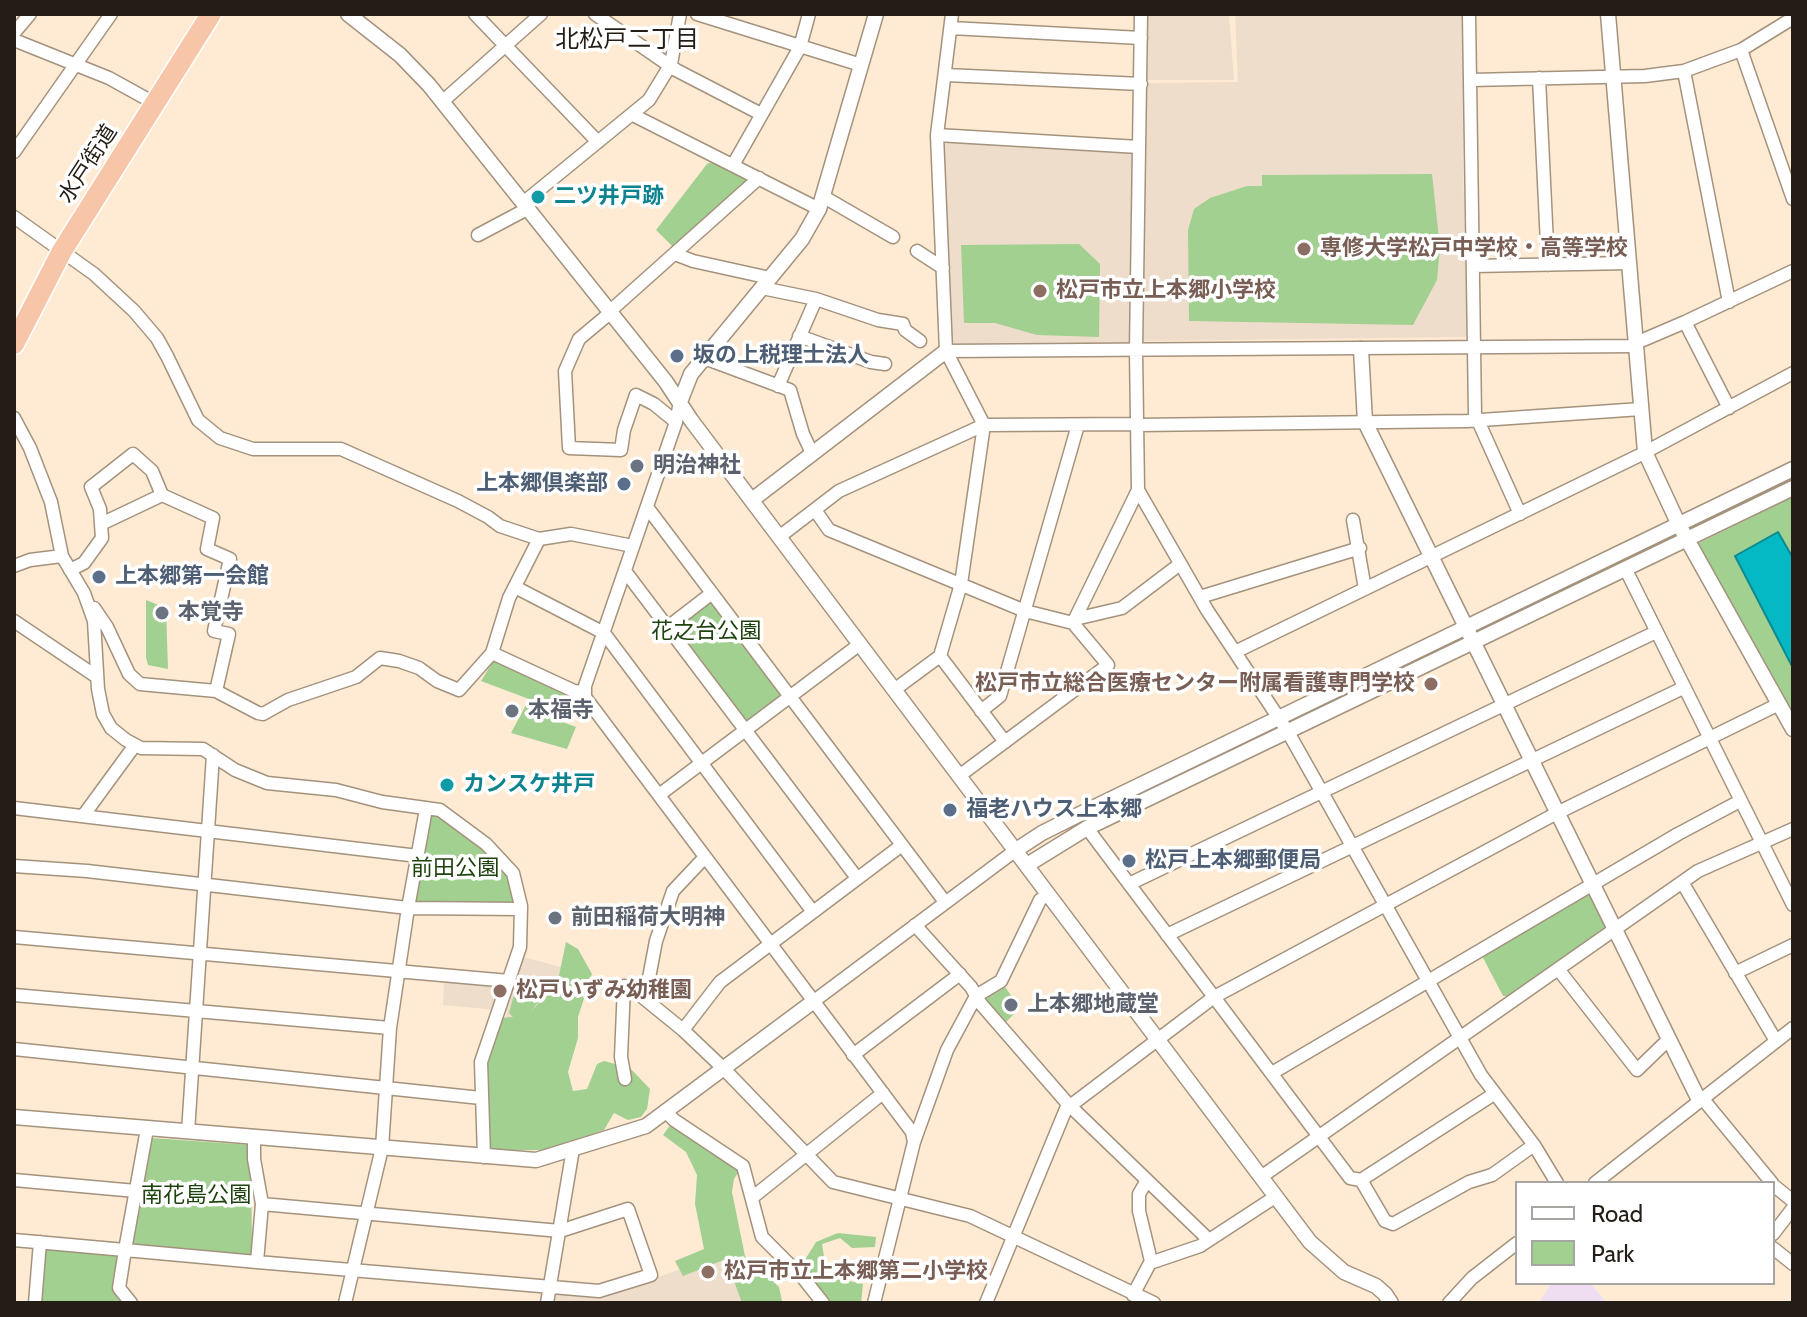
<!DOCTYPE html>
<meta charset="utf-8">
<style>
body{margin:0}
#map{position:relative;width:1807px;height:1317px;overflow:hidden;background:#ffebd4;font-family:Cabin,sans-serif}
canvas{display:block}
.frame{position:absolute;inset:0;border:16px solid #241d15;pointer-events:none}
.legend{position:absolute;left:1515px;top:1181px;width:260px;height:104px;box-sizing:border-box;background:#fff;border:2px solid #a7a5a1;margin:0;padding:10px 14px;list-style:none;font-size:24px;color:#241d15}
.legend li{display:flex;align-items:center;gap:16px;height:40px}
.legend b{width:40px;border:2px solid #a7a5a1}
</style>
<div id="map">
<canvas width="1807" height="1317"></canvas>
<div class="frame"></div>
<ul class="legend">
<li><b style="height:10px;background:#fff"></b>Road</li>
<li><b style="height:22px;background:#a1d091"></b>Park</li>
</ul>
</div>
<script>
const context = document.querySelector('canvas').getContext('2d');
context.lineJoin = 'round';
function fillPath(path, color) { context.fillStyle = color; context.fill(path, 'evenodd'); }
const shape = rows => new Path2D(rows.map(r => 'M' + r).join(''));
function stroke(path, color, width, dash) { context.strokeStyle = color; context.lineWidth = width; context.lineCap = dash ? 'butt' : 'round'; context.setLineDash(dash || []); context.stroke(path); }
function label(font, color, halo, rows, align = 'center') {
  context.font = font + ' Cabin,"Noto Sans JP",sans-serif'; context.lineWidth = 7; context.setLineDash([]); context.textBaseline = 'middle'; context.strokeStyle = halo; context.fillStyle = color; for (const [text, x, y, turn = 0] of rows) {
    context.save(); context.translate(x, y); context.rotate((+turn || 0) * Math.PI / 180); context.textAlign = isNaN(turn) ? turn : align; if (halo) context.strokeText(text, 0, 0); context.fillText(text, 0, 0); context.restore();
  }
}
const commercial = shape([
 [1551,1283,1591,1284,1607,1303,1539,1303]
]);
const education = shape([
 [1148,14,1229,14,1234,80,1147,80],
 [1235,14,1464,14,1463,161,1467,337,1143,341,1144,83,1238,82],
 [945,140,1130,151,1134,154,1131,339,1127,343,953,344,951,340,942,144],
 [523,957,565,968,561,984,527,1019,505,1026,507,1011,443,1005,444,980,512,985],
 [728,1253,774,1303,552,1303,557,1292,599,1297]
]);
const green = shape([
 [716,160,747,175,748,182,675,249,656,230,707,164],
 [1432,174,1440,248,1437,280,1413,325,1189,321,1188,230,1194,209,1210,198,1247,186,1262,186,1262,175],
 [1079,244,1100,264,1099,337,1037,335,995,323,964,323,961,245],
 [1793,497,1793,714,1697,544],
 [146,600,166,608,168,669,148,665,146,657],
 [705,601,712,602,780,692,779,698,748,722,742,721,674,630,674,625],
 [494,660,565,693,557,720,576,727,567,749,511,733,529,699,481,681],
 [436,813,490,853,508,876,514,901,508,905,413,903,429,814],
 [1583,893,1591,896,1605,925,1603,931,1509,996,1503,996,1481,954],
 [566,942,578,949,592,974,578,1017,578,1038,568,1072,573,1091,587,1089,597,1064,604,1061,630,1068,650,1089,647,1109,641,1117,628,1120,614,1113,604,1130,547,1150,491,1150,486,1067,499,1018,513,1017,509,1013,513,998,524,979,552,985,531,1011,557,985],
 [1003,984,1020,1008,1004,1024,983,1001,985,994],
 [671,1124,739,1171,734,1179,732,1192,745,1256,779,1287,782,1301,789,1303,742,1303,726,1259,683,1276,675,1261,704,1249,695,1204,697,1175,686,1152,663,1135],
 [152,1138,251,1145,252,1255,132,1247],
 [838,1233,876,1237,875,1247,852,1248,840,1238,822,1244,827,1276,863,1284,861,1303,830,1303,801,1266,816,1242],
 [45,1250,119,1255,123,1303,40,1303]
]);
const water = shape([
 [1778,532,1793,558,1793,668,1735,556,1778,532]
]);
const minor = shape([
 [475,14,598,142],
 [595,14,676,70,761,114],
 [697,14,861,65],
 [952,14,937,135,946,351,984,425,961,584,940,656,1005,742],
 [1141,14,1136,350,1138,490,1207,610,1288,732,1481,1075,1534,1145,1557,1183],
 [1469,14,1475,414,1520,514],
 [951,28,1141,38],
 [14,33,30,14],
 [14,40,109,78,156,104],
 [1741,50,1793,199],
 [1684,71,1729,302],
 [946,75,1141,84],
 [1539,78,1548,265],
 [1471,80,1645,76,1684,71,1741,50,1793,18],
 [443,101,541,14],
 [633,115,819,209],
 [937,135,1139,147],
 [14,152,111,14],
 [733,165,800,47,809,14],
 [824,197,893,237],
 [523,203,649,100,671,64,680,14],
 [14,217,94,274,134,311,157,338,167,356,198,420,220,438,253,449,341,449,458,501,488,517,500,526,539,539],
 [478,235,527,209],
 [917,251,943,268],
 [675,254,693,261,770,278],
 [1473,266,1629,263],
 [762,288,816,299,878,320,903,324,905,330,920,341],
 [609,312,759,178],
 [610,313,579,339,565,371,569,448,621,450,624,430,636,395,654,404,676,422],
 [1685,322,1729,408],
 [799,336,871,362,885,364],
 [1635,341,1643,340,1685,322,1793,271],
 [946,351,1636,346],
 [704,358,790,390,803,434,812,453],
 [778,386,816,299],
 [680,402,676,422,585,686,585,697,912,1132,914,1142,874,1303],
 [14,418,30,448,51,502,62,556,30,560,14,566],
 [1137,425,1467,421,1641,409],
 [647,507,945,902],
 [815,510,829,530,1025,611,1073,623,1108,665,959,776],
 [1353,520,1365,589],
 [101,524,100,509,91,487,133,454,152,471,162,495],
 [779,537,839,491,984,425,1137,424],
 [62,556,84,593,94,621,98,689,103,714,111,728,126,740,141,748,203,749,235,770,267,783,336,790,382,802,440,810,486,844,513,873,521,906,520,947,481,1062,484,1157],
 [70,570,84,563,102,538,101,524,162,495,213,518,207,549,230,559,214,631,229,634,216,691],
 [1626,570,1793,905],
 [625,571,857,878],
 [515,587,604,633,813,912],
 [1200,597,1360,548],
 [94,608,107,627,129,674,140,684,216,691,258,713,263,714,288,700,356,677,380,658,399,661,419,668,437,681,459,690,492,653,509,598,539,539,571,534,633,546],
 [1075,619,1122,608,1180,564],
 [14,621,97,677],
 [1073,623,1138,490],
 [668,627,712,593],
 [1235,652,1638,456,1793,373],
 [492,653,574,691,584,692],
 [894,690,940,656],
 [981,711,1000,696,1078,425],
 [659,795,860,644],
 [14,808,418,856],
 [83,816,135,745],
 [1087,828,1350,1178,1361,1180,1494,1094],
 [14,866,87,871,408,908,521,909],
 [1682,882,1776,1041],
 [1129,884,1656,632],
 [915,925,971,987,981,1004,1068,1104,1209,1240],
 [1167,935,1683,688],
 [14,937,509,981],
 [1558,969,1637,1070,1669,1039],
 [1735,973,1793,945],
 [14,995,390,1028],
 [640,995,648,983,656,941,673,891,705,857],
 [814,1001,1016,850],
 [683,1030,720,982,902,845],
 [14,1049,481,1098],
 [853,1055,960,974],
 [1272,1073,1678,834,1740,801],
 [625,1079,621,1057,624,986,640,995,683,1030,724,1069,833,1182,970,1216,1154,1303],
 [1702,1098,1772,1183],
 [1070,1106,1214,997,1557,813,1779,704],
 [666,1112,674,1120,743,1166,762,1237,804,1279,823,1303],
 [147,1129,125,1250,257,1262,262,1204,254,1159,254,1138],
 [188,1132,213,755],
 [914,1142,947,1050,976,996,1001,981,1040,900,1048,894],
 [1261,1177,1698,871,1793,829],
 [14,1180,136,1191],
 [1361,1180,1385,1221,1393,1224,1469,1182,1492,1175,1534,1145],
 [1595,1183,1793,1028],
 [1773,1185,1793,1201],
 [753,1197,883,1093],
 [1773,1234,1793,1208],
 [14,1240,125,1250,119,1288,131,1303],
 [1773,1248,1793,1264],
 [257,1262,599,1291,651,1275,628,1209,560,1231,262,1204],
 [1150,1263,1200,1246,1275,1197],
 [1133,1295,1151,1261,1139,1211,1139,1194,1146,1182],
 [35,1303,40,1242],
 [345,1303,382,1148,390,1028,408,908,426,809],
 [547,1303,573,1149],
 [986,1303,1068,1104],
 [1449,1303,1472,1278,1517,1243]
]);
const tertiary = shape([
 [348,14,400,55,429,85,666,382,691,420,1310,1242,1344,1272,1376,1286,1385,1294,1391,1303],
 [1608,14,1645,452,1679,525,1793,729],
 [1361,349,1365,422,1699,1100],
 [680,402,691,374,802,239,819,209,876,14],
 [752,500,946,351],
 [1016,850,1042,833,1078,815,1793,469],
 [1027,865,1087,828,1793,488],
 [14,1117,536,1160,646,1126,814,1001]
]);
const trunk = shape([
 [14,344,62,251,211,14]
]);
const markers = [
 [538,197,8,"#0f9aa8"],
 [1304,249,8,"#8d6e63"],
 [1040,291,8,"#8d6e63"],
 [677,356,8,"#5c6f8a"],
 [637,466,8,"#6b7280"],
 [624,484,8,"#5c6f8a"],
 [99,577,8,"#5c6f8a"],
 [162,613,8,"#6b7280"],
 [1431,684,8,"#8d6e63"],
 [512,711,8,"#6b7280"],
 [447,785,8,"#0f9aa8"],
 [950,810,8,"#5c6f8a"],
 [1129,861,8,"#5c6f8a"],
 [555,918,8,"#6b7280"],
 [500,991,8,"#8d6e63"],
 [1011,1005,8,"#6b7280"],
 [708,1272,8,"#8d6e63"]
];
const streetNames = [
 ["水戸街道",88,164,-57]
];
const cultureNames = [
 ["二ツ井戸跡",554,197],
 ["カンスケ井戸",463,785]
];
const educationNames = [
 ["専修大学松戸中学校・高等学校",1320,249],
 ["松戸市立上本郷小学校",1056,291],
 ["松戸市立総合医療センター附属看護専門学校",1415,684,"right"],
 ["松戸いずみ幼稚園",516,991],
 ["松戸市立上本郷第二小学校",724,1272]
];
const serviceNames = [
 ["坂の上税理士法人",693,356],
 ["上本郷倶楽部",608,484,"right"],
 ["上本郷第一会館",115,577],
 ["福老ハウス上本郷",966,810],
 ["松戸上本郷郵便局",1145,861]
];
const worshipNames = [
 ["明治神社",653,466],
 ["本覚寺",178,613],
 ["本福寺",528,711],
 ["前田稲荷大明神",571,918],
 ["上本郷地蔵堂",1027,1005]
];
const parkNames = [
 ["花之台公園",706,632],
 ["前田公園",455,869],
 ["南花島公園",196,1196]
];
const neighbourhoodNames = [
 ["北松戸二丁目",627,40]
];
fillPath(commercial, '#efdef1');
fillPath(education, '#efddcc');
fillPath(green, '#a1d091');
fillPath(water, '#04b8c4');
stroke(water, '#0e8a90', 2);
stroke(minor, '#a4927d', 15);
stroke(tertiary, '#a4927d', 17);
stroke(trunk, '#fff', 23);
stroke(minor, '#fff', 12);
stroke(tertiary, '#fff', 14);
stroke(trunk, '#f7c6a8', 20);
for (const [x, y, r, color] of markers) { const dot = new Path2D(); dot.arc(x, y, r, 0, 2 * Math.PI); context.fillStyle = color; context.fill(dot); stroke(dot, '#fff', 3); }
label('22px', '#241d15', '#fff', streetNames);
label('bold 22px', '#0d838f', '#fff', cultureNames, 'left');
label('bold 22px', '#785e54', '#fff', educationNames, 'left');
label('bold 22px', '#4e5e75', '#fff', serviceNames, 'left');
label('bold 22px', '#5b616d', '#fff', worshipNames, 'left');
label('22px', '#1e430e', '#fff', parkNames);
label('24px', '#241d15', '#fff', neighbourhoodNames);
</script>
